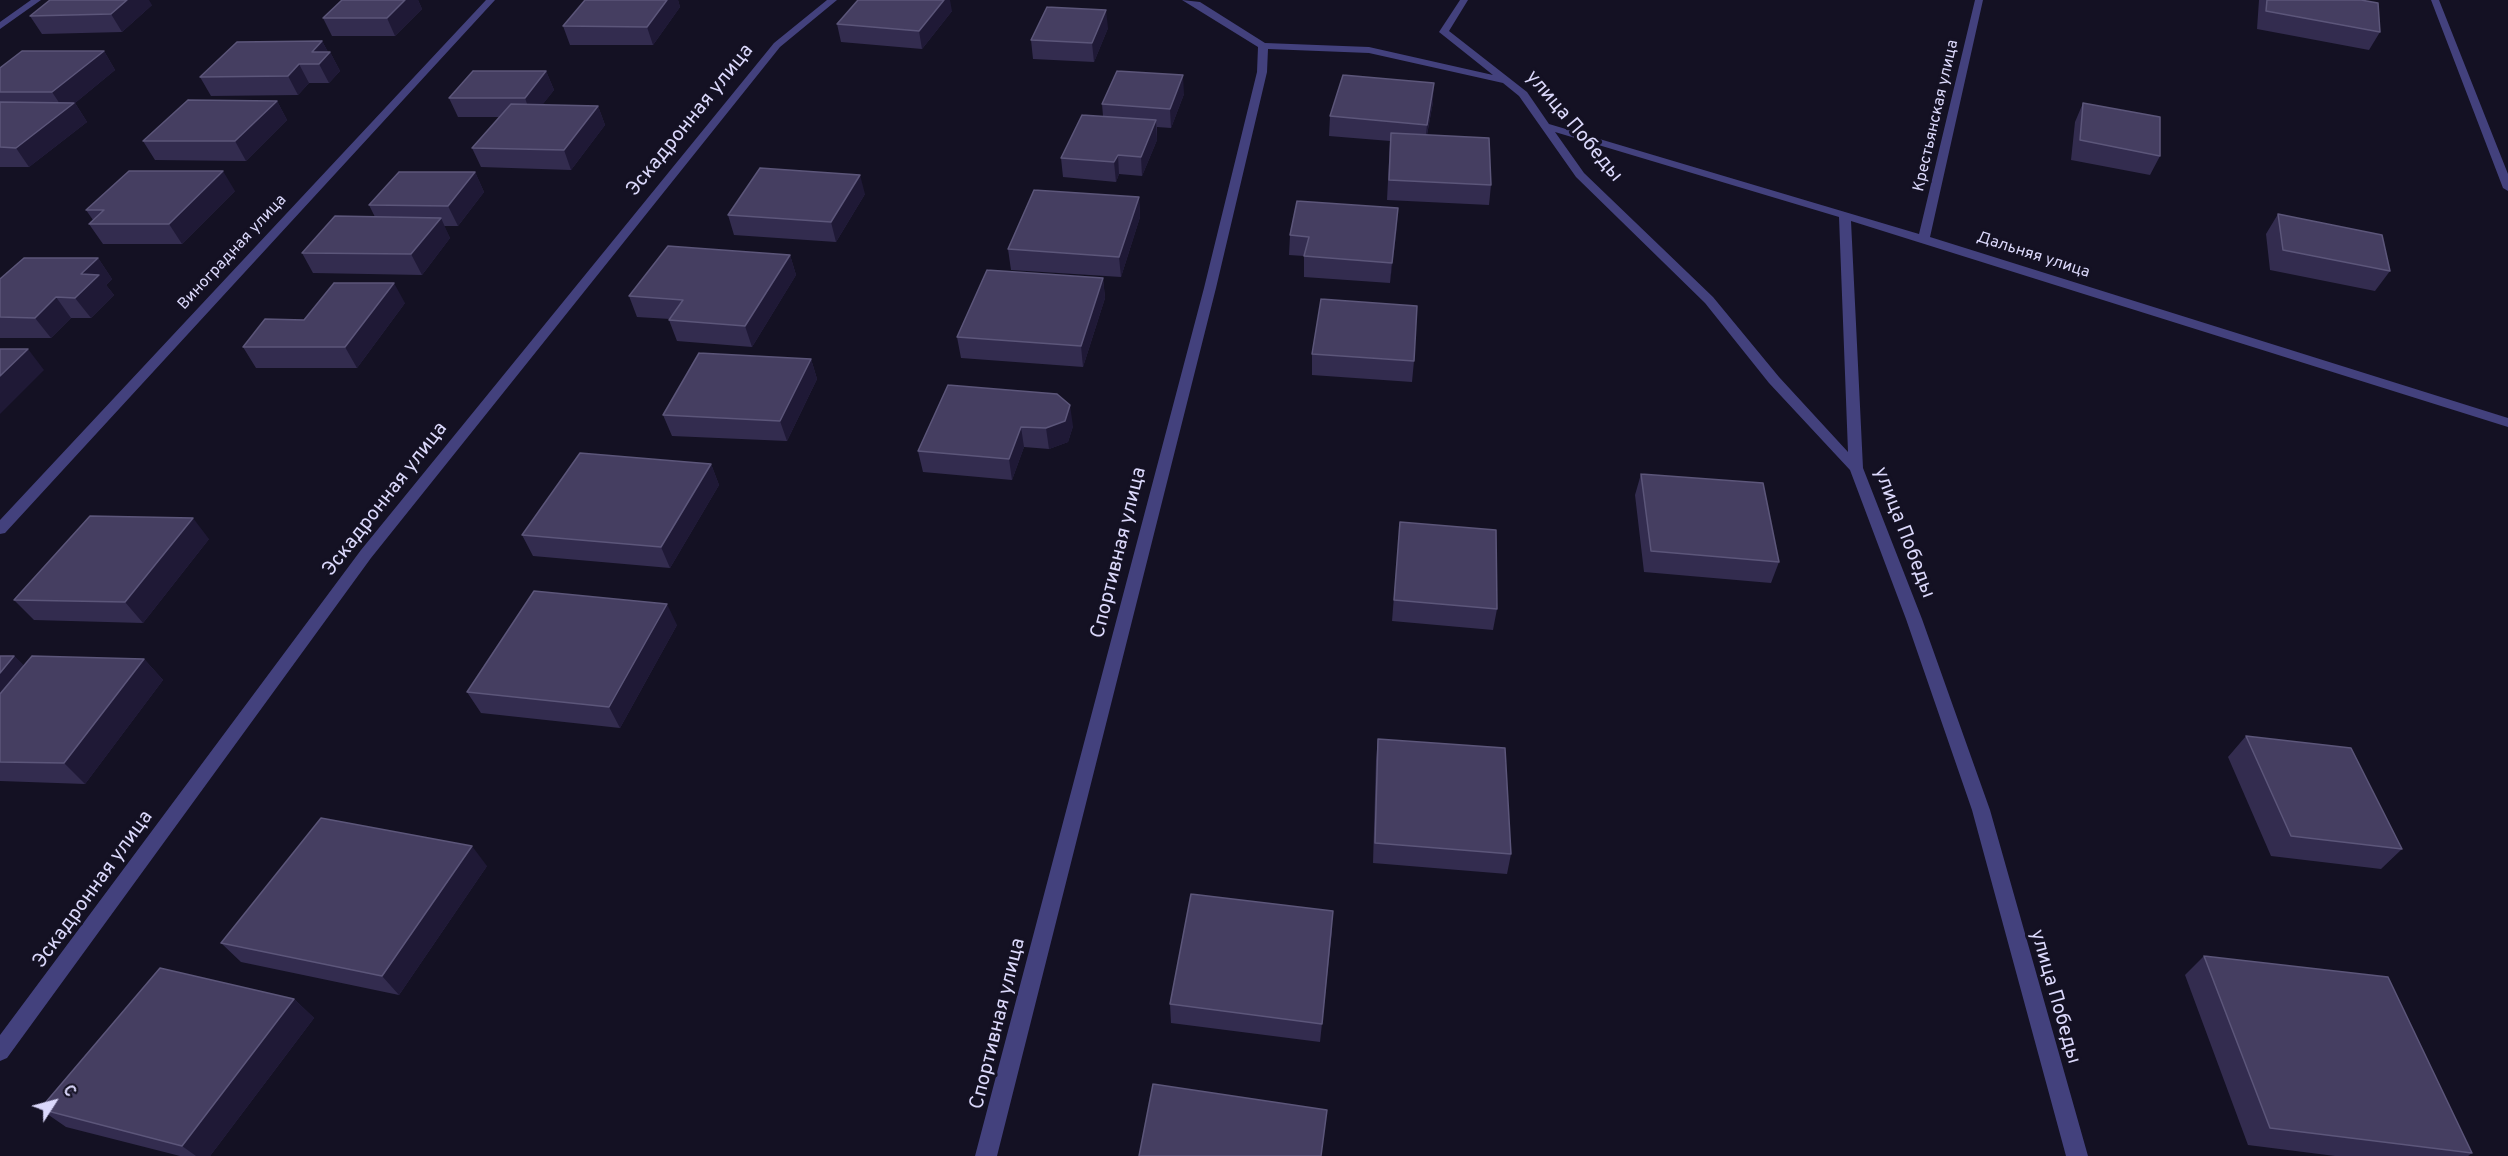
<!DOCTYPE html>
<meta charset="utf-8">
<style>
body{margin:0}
#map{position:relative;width:2508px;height:1156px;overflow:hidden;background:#141123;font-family:Overpass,sans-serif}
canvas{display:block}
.north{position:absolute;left:24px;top:1072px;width:60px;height:60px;-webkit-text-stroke:4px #141123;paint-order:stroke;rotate:54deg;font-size:16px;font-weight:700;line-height:24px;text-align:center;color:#dbd8fb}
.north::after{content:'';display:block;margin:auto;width:21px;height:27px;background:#dbd8fb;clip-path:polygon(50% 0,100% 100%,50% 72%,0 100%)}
</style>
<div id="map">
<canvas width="2508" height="1156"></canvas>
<div class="north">С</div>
</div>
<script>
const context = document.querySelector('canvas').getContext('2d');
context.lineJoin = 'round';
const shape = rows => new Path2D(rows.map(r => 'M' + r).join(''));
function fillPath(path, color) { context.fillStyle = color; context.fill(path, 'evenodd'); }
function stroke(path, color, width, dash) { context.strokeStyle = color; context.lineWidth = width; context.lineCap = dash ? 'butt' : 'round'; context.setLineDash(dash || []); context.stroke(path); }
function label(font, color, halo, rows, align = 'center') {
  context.font = font + ' Overpass,sans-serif'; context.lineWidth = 6; context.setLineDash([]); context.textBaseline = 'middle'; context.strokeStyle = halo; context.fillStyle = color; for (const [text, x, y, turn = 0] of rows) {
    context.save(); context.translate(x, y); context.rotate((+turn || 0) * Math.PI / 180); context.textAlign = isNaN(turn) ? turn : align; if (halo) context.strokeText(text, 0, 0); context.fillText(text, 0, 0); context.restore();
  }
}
const street = shape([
 [31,0,41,0,0,29,0,22,31,0],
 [486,0,495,0,5,533,0,534,0,520,486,0],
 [827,0,837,0,780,47,371,558,7,1058,0,1061,0,1035,361,550,774,43,827,0],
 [1182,0,1200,2,1265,43,1369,47,1493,75,1439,32,1460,0,1468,0,1449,31,1527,92,1549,124,1919,234,1975,0,1983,0,1930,237,2508,418,2508,427,1851,221,1863,468,1922,619,1990,810,2088,1156,2066,1156,1972,810,1906,619,1850,470,1769,383,1705,303,1576,177,1519,96,1503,83,1369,53,1268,49,1267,72,1216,288,997,1156,975,1156,1204,288,1257,72,1258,47,1182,0],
 [1555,132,1839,217,1848,452,1779,377,1713,297,1584,173,1555,132],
 [2431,0,2439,0,2508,174,2508,191,2503,188,2431,0]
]);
const wall = shape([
 [342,0,418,0,422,9,395,36,332,36,323,18],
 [585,0,678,0,680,7,653,45,570,45,563,26],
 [2259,0,2361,0,2380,32,2369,50,2257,29],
 [152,5,122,32,42,34,30,16],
 [952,11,922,49,841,42,837,24],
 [1108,28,1094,62,1033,59,1031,40],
 [322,41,328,52,330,52,340,71,329,83,309,83,298,95,211,96,200,77],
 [104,51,115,70,75,103,87,122,29,167,0,167,0,68],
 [546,71,554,90,542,105,598,106,605,125,571,170,481,167,472,148,499,117,458,117,449,98],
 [1184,94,1171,128,1157,127,1157,140,1142,176,1119,174,1116,182,1063,177,1061,158,1103,116,1102,104],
 [277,101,287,120,246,161,155,160,143,141],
 [1433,102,1427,135,1491,185,1489,205,1387,200,1390,141,1329,136,1330,116],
 [2083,103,2160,156,2150,175,2071,160,2075,122],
 [475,172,484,192,458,226,444,226,450,238,422,275,313,273,302,253,375,217,369,205],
 [235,191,182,244,103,244,89,224,93,220,86,210],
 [865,194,836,242,734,235,728,215],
 [1139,197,1140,217,1121,277,1011,270,1008,249],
 [1398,208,1390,283,1304,277,1304,256,1289,255,1290,235],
 [2278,214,2390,271,2375,291,2270,270,2266,234],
 [790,255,796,275,752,347,677,341,669,320,670,319,637,317,629,296],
 [98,258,112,279,106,285,114,295,91,318,71,318,51,338,0,338,0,279],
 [1103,278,1105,298,1083,367,961,358,957,337],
 [405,303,357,368,256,368,243,347,304,320],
 [1312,354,1414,361,1412,382,1312,375],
 [811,359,817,379,787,441,672,436,663,415],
 [948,385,1073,426,1068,442,1049,449,1024,447,1012,480,923,472,918,451],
 [711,464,719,485,670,568,533,556,522,535],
 [1641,474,1779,562,1771,583,1644,572,1635,495],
 [1400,522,1497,609,1493,630,1392,621],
 [209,539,143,623,34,620,14,600],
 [677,625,620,728,481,713,467,692],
 [0,656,14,656,24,666,144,659,163,680,85,784,0,781],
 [2246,736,2402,849,2381,869,2271,856,2228,757],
 [1378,739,1511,854,1507,874,1373,863,1376,760],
 [487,866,399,995,241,962,221,943],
 [1332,930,1320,1042,1171,1023,1170,1004],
 [2204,956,2472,1153,2468,1156,2335,1156,2248,1145,2185,975],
 [294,999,314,1018,210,1156,180,1156,66,1127,40,1109]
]);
const shadedWall = shape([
 [127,0,149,0,152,5,122,32,111,14],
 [405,0,418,0,422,9,395,36,387,18],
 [667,0,678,0,680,7,653,45,647,27],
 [944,0,950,0,952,11,922,49,919,31],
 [1106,10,1108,28,1094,62,1092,43],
 [322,41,329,54,330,52,340,71,329,83,319,64,312,52],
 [104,51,115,70,75,103,87,122,29,167,16,148,64,110,52,92],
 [299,64,309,83,298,95,288,76],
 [546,71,554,90,532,118,525,98],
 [1183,75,1184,94,1171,128,1170,109],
 [1434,83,1433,102,1425,144,1427,125],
 [277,101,287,120,246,161,235,141],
 [598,106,605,125,571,170,564,150],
 [1156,120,1157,140,1142,176,1141,157],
 [1118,155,1119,174,1116,182,1114,162],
 [223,171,235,191,182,244,169,224],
 [475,172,484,192,458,226,448,206],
 [860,175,865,194,836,242,831,222],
 [1139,197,1140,217,1121,277,1119,257],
 [1398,208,1397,228,1390,283,1392,263],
 [441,218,450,238,422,275,411,254],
 [790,255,796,275,752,347,745,326],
 [98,258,112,279,106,285,114,295,91,318,75,298,81,274],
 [1103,278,1105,298,1083,367,1081,346],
 [394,283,405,303,357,368,345,347],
 [56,297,71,318,51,338,35,318],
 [28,349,44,370,0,414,0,376],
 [811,359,817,379,787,441,780,421],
 [1070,405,1073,426,1068,442,1049,449,1046,428],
 [1021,427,1024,447,1012,480,1009,459],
 [711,464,719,485,670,568,661,547],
 [193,518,209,539,143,623,125,602],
 [667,604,677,625,620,728,609,707],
 [14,656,35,677,0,720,0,673],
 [144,659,163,680,85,784,64,763],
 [472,846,487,866,399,995,382,976],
 [294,999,314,1018,210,1156,196,1156,182,1146]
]);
const building = shape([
 [50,0,127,0,111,14,30,16,50,0],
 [342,0,405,0,387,18,323,18,342,0],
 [585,0,667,0,647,27,563,26,585,0],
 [858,0,944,0,919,31,837,24,858,0],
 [2267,0,2361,0,2378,3,2380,32,2266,11,2267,0],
 [1047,7,1106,10,1092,43,1031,40,1047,7],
 [322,41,312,52,330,52,319,64,299,64,288,76,200,77,237,42,322,41],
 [22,51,104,51,52,92,0,92,0,68,22,51],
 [473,71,546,71,525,98,449,98,473,71],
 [1117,71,1183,75,1170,109,1102,104,1117,71],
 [1343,75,1434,83,1427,125,1330,116,1343,75],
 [188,100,277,101,235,141,143,141,188,100],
 [0,102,74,103,16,148,0,147,0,102],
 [2083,103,2160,117,2160,156,2080,140,2083,103],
 [511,104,598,106,564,150,472,148,511,104],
 [1082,115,1156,120,1141,157,1118,155,1114,162,1061,158,1082,115],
 [1391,133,1489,138,1491,185,1389,180,1391,133],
 [760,168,860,175,831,222,728,215,760,168],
 [129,171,223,171,169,224,89,224,104,210,86,210,129,171],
 [399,172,475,172,448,206,369,205,399,172],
 [1034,190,1139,197,1119,257,1008,249,1034,190],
 [1297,201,1398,208,1392,263,1304,256,1309,237,1290,235,1297,201],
 [2278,214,2382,235,2390,271,2283,250,2278,214],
 [335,216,441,218,411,254,302,253,335,216],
 [668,246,790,255,745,326,669,320,683,300,629,296,668,246],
 [24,258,98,258,81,274,99,275,75,298,56,297,35,318,0,317,0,279,24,258],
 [987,270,1103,278,1081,346,957,337,987,270],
 [334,283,394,283,345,347,243,347,265,319,304,320,334,283],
 [1321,299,1417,306,1414,361,1312,354,1321,299],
 [0,349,28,349,0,376,0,349],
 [699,353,811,359,780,421,663,415,699,353],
 [948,385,1057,394,1070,405,1065,421,1046,428,1021,427,1009,459,918,451,948,385],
 [580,453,711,464,661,547,522,535,580,453],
 [1641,474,1763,483,1779,562,1651,551,1641,474],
 [90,516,193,518,125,602,14,600,90,516],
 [1400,522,1496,530,1497,609,1394,600,1400,522],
 [534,591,667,604,609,707,467,692,534,591],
 [0,656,14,656,0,673,0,656],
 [32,656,144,659,64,763,0,762,0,694,32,656],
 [2246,736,2351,748,2402,849,2291,836,2246,736],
 [1378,739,1505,748,1511,854,1375,843,1378,739],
 [321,818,472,846,382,976,221,943,321,818],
 [1191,894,1333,911,1322,1024,1170,1004,1191,894],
 [2204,956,2388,977,2472,1153,2270,1128,2204,956],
 [160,968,294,999,182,1146,40,1109,160,968],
 [1153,1084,1327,1110,1321,1156,1139,1156,1153,1084]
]);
const farStreetnames = [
 ["Крестьянская улица",1937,116,-77],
 ["Виноградная улица",233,253,-47],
 ["Дальняя улица",2033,256,18]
];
const streetNames = [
 ["Эскадронная улица",691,121,-51],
 ["улица Победы",1573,127,50],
 ["Эскадронная улица",386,500,-52],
 ["улица Победы",1903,533,69],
 ["Спортивная улица",1120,553,-76],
 ["Эскадронная улица",94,890,-54],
 ["улица Победы",2054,997,74],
 ["Спортивная улица",999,1024,-76]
];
fillPath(street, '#43417d');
fillPath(wall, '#332c4f');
fillPath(shadedWall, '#1f1936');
fillPath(building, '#453e61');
stroke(building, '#5c567a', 1.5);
label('16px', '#dbd8fb', '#141123', farStreetnames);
label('20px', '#dbd8fb', '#141123', streetNames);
</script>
